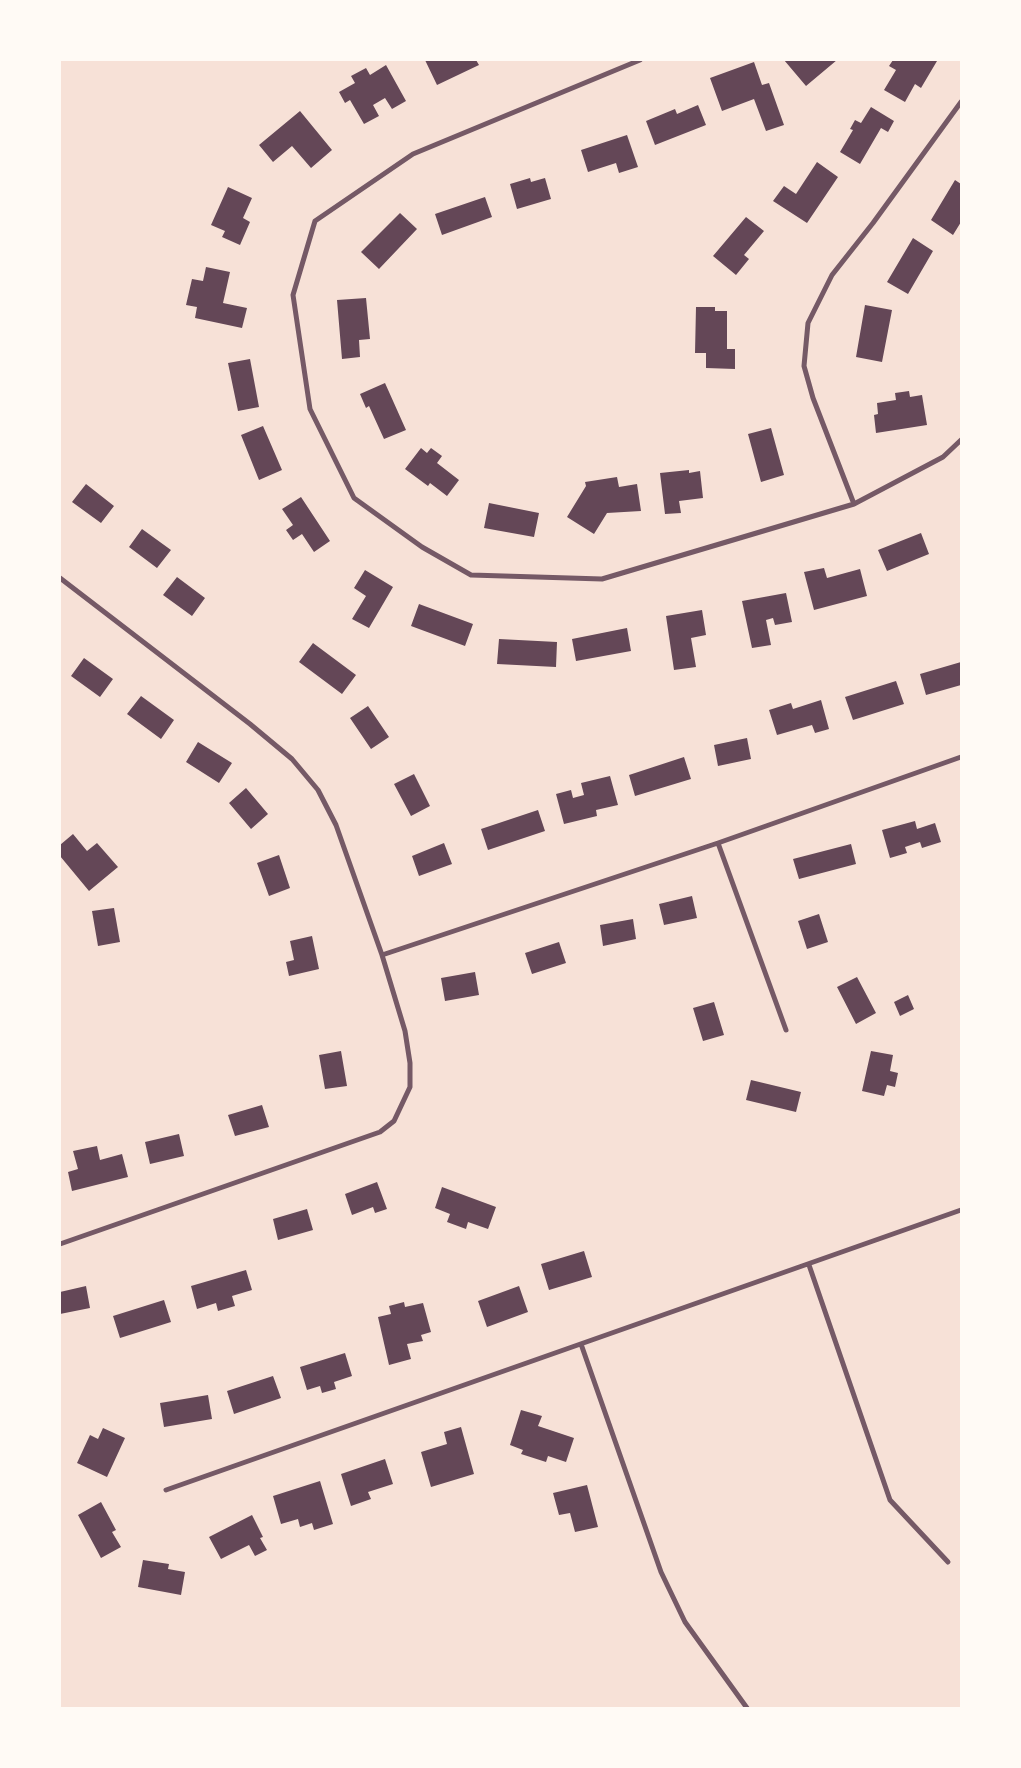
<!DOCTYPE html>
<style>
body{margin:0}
#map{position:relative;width:1021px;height:1768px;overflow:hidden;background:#f7e1d7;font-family:"Noto Serif",serif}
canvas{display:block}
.frame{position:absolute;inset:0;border:61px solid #fffaf5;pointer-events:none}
</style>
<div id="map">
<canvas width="1021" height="1768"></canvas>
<div class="frame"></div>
</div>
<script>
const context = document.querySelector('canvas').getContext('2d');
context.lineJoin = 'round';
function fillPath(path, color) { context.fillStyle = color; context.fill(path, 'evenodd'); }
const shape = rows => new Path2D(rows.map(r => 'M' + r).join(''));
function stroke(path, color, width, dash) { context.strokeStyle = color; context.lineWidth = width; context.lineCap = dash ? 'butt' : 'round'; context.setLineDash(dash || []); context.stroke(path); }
const building = shape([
 [425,60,476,60,479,65,437,85],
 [784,60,837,60,806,86],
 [893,60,934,60,937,61,921,88,915,84,905,102,884,90,896,70,889,66],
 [754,62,762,85,769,83,784,125,766,131,754,99,722,111,710,78],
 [386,65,406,101,392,109,385,98,373,105,379,116,364,124,350,100,345,103,339,92,355,83,351,76,366,68,370,75],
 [698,105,706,125,655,145,646,121,675,109,677,114],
 [871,107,894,121,888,132,881,128,860,164,840,152,853,130,850,129,855,120,861,123],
 [300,111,332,150,311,168,292,146,273,162,259,145],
 [627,135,638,167,619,173,616,163,588,172,581,150],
 [817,162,838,177,807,223,773,201,784,186,796,194],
 [530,178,531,182,545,178,551,199,517,209,510,184],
 [955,180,961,184,961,222,953,235,931,220],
 [228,187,252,198,243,218,250,222,240,245,222,237,225,231,211,225],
 [485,197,492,217,442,235,435,214],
 [400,213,417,229,379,269,361,252],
 [746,217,764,231,744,255,749,259,736,275,713,256],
 [913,238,933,251,908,294,887,282],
 [206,267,230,272,223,303,247,308,242,328,195,318,197,307,186,305,192,279,203,281],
 [366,298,370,339,359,340,360,357,342,359,337,300],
 [865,305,892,310,882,362,856,357],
 [696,307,715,307,715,311,727,311,727,349,735,349,735,369,706,368,706,353,695,353],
 [250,359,259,407,238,411,228,363],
 [385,383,406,430,384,439,369,406,366,408,360,394],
 [909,391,910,397,922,395,927,425,876,433,874,415,878,414,877,403,896,400,895,393],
 [263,426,282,470,259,480,241,435],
 [771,428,784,475,761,482,748,434],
 [421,448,427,453,431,448,442,456,437,463,459,480,447,496,430,483,428,486,405,469],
 [689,470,689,473,700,471,703,498,679,501,681,513,665,514,660,473],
 [617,477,619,487,637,484,641,511,607,513,594,534,567,517,586,486,585,482],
 [86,484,114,506,101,523,72,502],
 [301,497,330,541,314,552,302,534,293,540,286,530,293,525,282,509],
 [489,503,539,513,534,537,484,528],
 [142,529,171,550,157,568,129,547],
 [921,533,929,554,887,571,878,550],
 [824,568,827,578,860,569,867,596,814,610,804,572],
 [365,570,393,587,369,628,352,619,366,596,354,588],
 [177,577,205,598,192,616,163,595],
 [786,593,792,622,775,625,773,618,766,620,771,645,752,648,742,601],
 [419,604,473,624,465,646,411,626],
 [702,610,706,635,691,638,696,667,674,670,666,616],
 [627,628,631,651,576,661,572,639],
 [499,639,557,642,556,667,497,664],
 [313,643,356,675,342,694,299,662],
 [84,658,113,679,100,697,71,676],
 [961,662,961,685,926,695,920,674],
 [896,681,904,704,853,720,845,697],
 [141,696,174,720,161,739,127,714],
 [821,700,829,729,815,733,812,725,777,735,769,710,791,703,793,709],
 [368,706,389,737,371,749,350,718],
 [747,738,751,759,718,766,714,745],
 [198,742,232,763,219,783,186,762],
 [684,757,691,779,635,796,629,775],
 [414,774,430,806,411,816,394,784],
 [610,776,618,805,596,810,597,816,564,824,556,794,571,790,573,798,584,795,581,783],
 [246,788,268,814,251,829,229,803],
 [538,810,545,831,488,850,481,829],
 [915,821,917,829,935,823,941,842,922,848,920,842,905,847,907,853,890,858,882,830],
 [73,834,87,851,97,843,118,867,89,891,60,856,60,845],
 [444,843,452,864,419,876,412,856],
 [851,844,856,864,799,879,793,859],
 [279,855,290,888,269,896,257,863],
 [692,896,697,918,664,925,659,904],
 [114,908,120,942,98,946,92,911],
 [819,914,828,942,807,949,798,921],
 [633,919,636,939,603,946,600,925],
 [312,936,319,969,289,976,286,962,294,960,290,941],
 [559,942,566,963,532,974,525,953],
 [475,972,479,995,445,1001,441,978],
 [857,977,876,1013,856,1024,837,987],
 [908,995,914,1009,900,1016,894,1002],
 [714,1002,724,1035,703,1041,693,1008],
 [341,1051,347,1086,325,1089,319,1055],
 [871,1051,893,1055,890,1071,898,1073,895,1087,887,1085,884,1096,862,1091],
 [751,1080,801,1092,796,1112,746,1100],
 [262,1105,269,1127,235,1136,228,1115],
 [179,1134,184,1156,150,1164,145,1142],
 [97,1146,100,1160,122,1154,128,1177,72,1191,68,1172,78,1169,73,1151],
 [377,1182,387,1209,375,1213,373,1207,352,1215,345,1194],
 [442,1187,496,1207,488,1229,468,1222,466,1229,447,1222,450,1214,435,1208],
 [307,1209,313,1230,278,1240,273,1219],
 [584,1251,592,1277,549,1290,541,1264],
 [246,1270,252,1290,232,1296,235,1306,218,1311,216,1303,197,1309,191,1286],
 [86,1286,90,1308,60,1314,60,1292],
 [519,1286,528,1312,487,1327,478,1301],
 [164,1300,171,1322,120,1338,113,1316],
 [404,1302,405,1307,423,1303,431,1332,421,1335,423,1341,407,1344,411,1359,389,1365,378,1317,391,1314,389,1306],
 [345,1353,352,1376,334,1382,336,1389,322,1393,320,1386,307,1390,300,1367],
 [273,1376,281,1398,234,1414,227,1391],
 [208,1395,212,1419,164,1427,160,1403],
 [521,1410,542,1416,538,1426,574,1438,566,1462,548,1456,546,1462,521,1454,523,1450,510,1445],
 [461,1427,474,1474,431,1487,421,1452,447,1444,444,1432],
 [103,1428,125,1438,107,1477,77,1463,90,1435,98,1439],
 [385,1459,393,1484,368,1492,371,1499,351,1506,341,1474],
 [320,1481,333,1524,314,1530,312,1523,300,1527,298,1519,281,1524,273,1496],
 [587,1485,598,1527,575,1532,570,1513,559,1515,553,1493],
 [101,1502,116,1530,112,1532,121,1547,101,1558,78,1515],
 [252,1515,263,1537,260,1538,267,1550,255,1556,249,1545,221,1559,209,1537],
 [143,1560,169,1564,168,1569,185,1572,181,1595,138,1587]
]);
const minor = shape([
 [640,60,413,154,315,221,293,295,310,409,354,498,422,547,471,575,602,579,854,504,943,457,961,440],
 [854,504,813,398,804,366,808,323,832,275,873,223,961,102],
 [60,578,250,724,292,759,318,790,336,825,382,955,405,1031,410,1063,410,1087,394,1121,380,1132,60,1244],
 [718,843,786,1030],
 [382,955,718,843,961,757],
 [809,1265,890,1500,948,1562],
 [581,1344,661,1572,685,1622,747,1708],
 [166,1490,961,1210]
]);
fillPath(building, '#644757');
stroke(minor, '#755966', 5);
</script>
